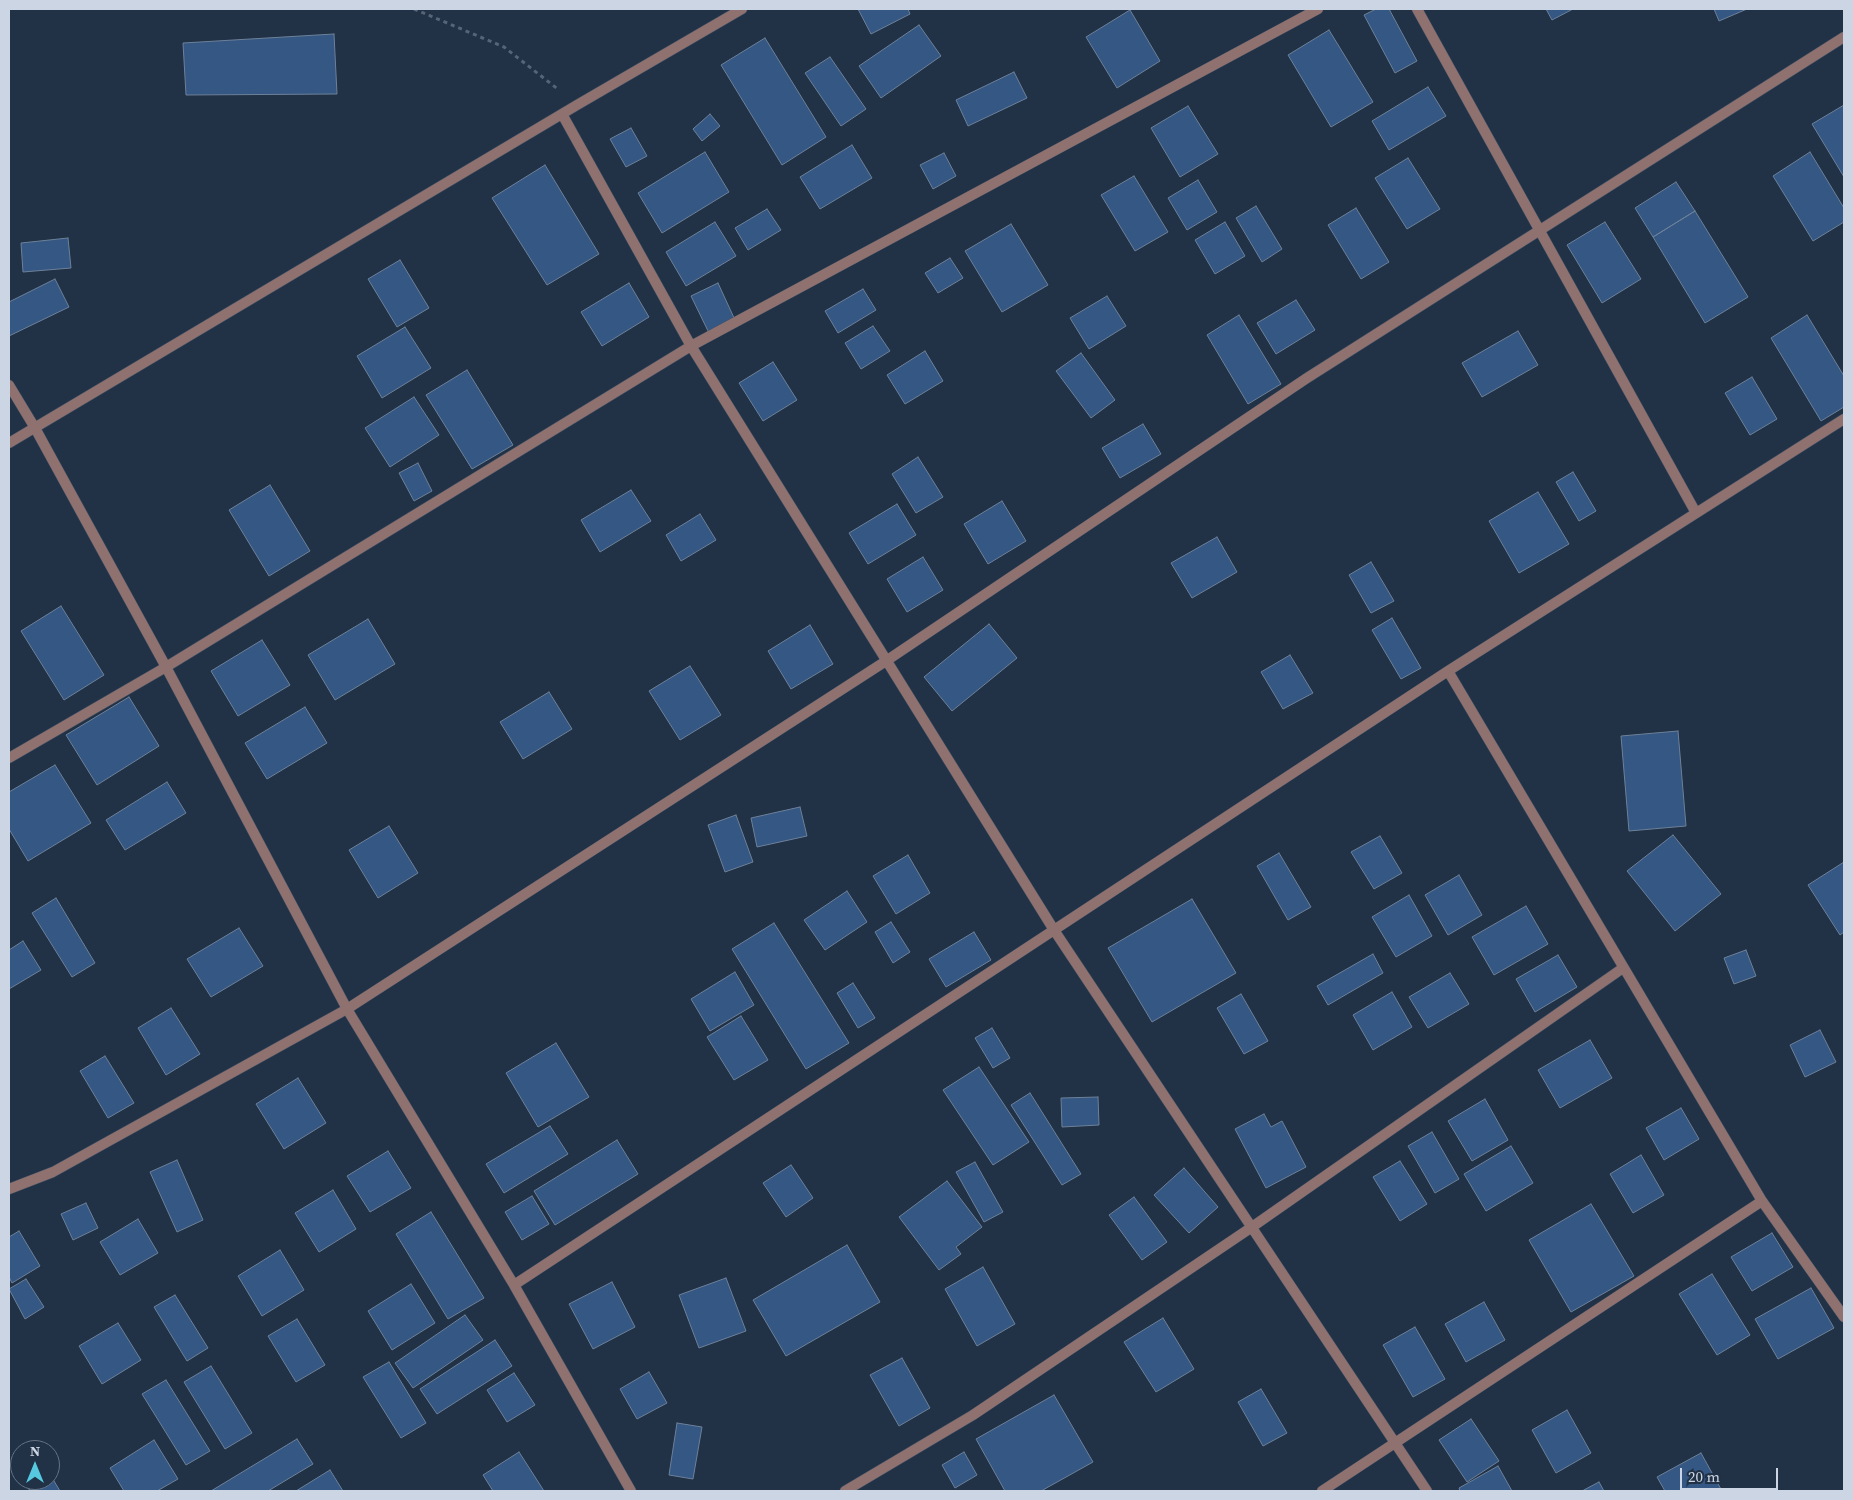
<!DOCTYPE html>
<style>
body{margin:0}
#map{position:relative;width:1853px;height:1500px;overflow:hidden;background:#213146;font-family:"Source Serif 4",serif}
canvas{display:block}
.frame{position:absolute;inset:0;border:10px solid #cbd5e3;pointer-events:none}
.north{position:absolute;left:10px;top:1440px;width:50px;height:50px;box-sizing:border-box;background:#213146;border:1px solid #657385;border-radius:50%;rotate:0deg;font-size:14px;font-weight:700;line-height:20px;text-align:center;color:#cbd5e3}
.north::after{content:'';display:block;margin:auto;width:18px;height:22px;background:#56c9e0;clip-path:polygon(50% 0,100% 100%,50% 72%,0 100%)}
.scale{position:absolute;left:1680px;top:1468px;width:98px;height:22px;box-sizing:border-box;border:2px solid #cbd5e3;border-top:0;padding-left:6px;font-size:15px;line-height:18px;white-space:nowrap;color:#cbd5e3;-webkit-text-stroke:4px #213146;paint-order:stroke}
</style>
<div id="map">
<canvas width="1853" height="1500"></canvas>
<div class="frame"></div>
<div class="north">N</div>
<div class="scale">20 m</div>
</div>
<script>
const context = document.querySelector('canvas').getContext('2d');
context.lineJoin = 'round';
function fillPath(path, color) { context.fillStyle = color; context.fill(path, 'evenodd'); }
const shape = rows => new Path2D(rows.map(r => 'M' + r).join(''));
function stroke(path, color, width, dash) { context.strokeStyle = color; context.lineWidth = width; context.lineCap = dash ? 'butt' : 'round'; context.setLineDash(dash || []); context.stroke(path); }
const building = shape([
 [858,9,908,9,910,14,871,34,858,9],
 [1376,9,1389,9,1417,61,1395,73,1364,15,1376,9],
 [1546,9,1573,9,1552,20,1546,9],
 [1714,9,1747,9,1719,21,1714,9],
 [1130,10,1160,61,1117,88,1086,37,1130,10],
 [919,25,941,56,881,98,859,66,919,25],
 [1329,30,1373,102,1331,127,1288,55,1329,30],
 [334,34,337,94,186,95,183,43,334,34],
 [765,38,826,137,782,165,721,65,765,38],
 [830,57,866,109,841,126,805,73,830,57],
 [1014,72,1027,98,968,126,956,100,1014,72],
 [1428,87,1446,116,1389,150,1372,121,1428,87],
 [1844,105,1844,177,1812,124,1844,105],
 [1188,106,1218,154,1180,177,1151,128,1188,106],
 [710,114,720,126,702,141,693,129,710,114],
 [631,128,647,156,626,167,610,139,631,128],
 [852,145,872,178,820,209,800,177,852,145],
 [705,152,729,192,662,233,638,193,705,152],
 [1810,152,1844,208,1844,222,1813,241,1773,176,1810,152],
 [944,153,956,176,933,189,920,165,944,153],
 [1408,158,1440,209,1407,229,1375,178,1408,158],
 [545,165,599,254,547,285,492,198,545,165],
 [1134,176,1168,232,1135,251,1101,195,1134,176],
 [1198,180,1217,212,1187,230,1168,198,1198,180],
 [1676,182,1695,211,1653,237,1635,208,1676,182],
 [1256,206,1282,249,1262,262,1236,218,1256,206],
 [1356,208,1389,262,1361,279,1328,225,1356,208],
 [767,209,781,230,748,250,735,228,767,209],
 [1695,211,1748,297,1705,323,1653,237,1695,211],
 [715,222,736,256,686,286,666,252,715,222],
 [1225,222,1245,256,1215,274,1195,240,1225,222],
 [1605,222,1641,279,1602,303,1567,245,1605,222],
 [1011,224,1048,285,1002,312,965,251,1011,224],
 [68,238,71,268,23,272,21,243,68,238],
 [950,258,963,278,938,293,925,273,950,258],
 [400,260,429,308,397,327,368,279,400,260],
 [55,279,69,307,9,336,9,302,55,279],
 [629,283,649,317,602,346,581,312,629,283],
 [718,283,735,320,709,333,691,296,718,283],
 [863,289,876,310,838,333,825,311,863,289],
 [1107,296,1126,326,1089,349,1070,318,1107,296],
 [1296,300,1315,330,1276,354,1257,323,1296,300],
 [1239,315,1281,384,1248,404,1207,335,1239,315],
 [1807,315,1844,376,1844,407,1821,421,1771,338,1807,315],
 [873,326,890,351,861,369,845,343,873,326],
 [405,327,431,368,382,398,357,356,405,327],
 [1518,331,1538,365,1482,397,1462,363,1518,331],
 [925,351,943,381,905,404,887,375,925,351],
 [1081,353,1115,400,1091,418,1056,371,1081,353],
 [773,362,797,400,763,421,739,383,773,362],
 [467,370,513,445,472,469,426,395,467,370],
 [1752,377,1777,419,1750,435,1725,393,1752,377],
 [414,397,439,435,390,467,365,428,414,397],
 [1143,424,1161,454,1120,478,1102,448,1143,424],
 [918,457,943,497,916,513,892,474,918,457],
 [418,463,432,491,414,501,399,473,418,463],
 [1573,472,1596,511,1579,521,1556,482,1573,472],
 [270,485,310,551,269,576,229,510,270,485],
 [631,490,651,521,600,552,581,520,631,490],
 [1538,492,1569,544,1519,573,1489,521,1538,492],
 [1002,501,1026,541,988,564,964,524,1002,501],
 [897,504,916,535,868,564,849,533,897,504],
 [700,514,716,540,681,561,666,535,700,514],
 [1217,537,1237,572,1192,598,1171,563,1217,537],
 [923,557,943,590,907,612,887,579,923,557],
 [1371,562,1394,601,1371,613,1349,575,1371,562],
 [61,606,104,675,64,700,21,631,61,606],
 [1392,618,1421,668,1401,679,1372,630,1392,618],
 [368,619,395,664,335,700,308,655,368,619],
 [989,624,1017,658,952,711,924,677,989,624],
 [810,625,833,664,791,689,768,651,810,625],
 [262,640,290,685,238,716,211,671,262,640],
 [1290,655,1313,693,1283,709,1261,672,1290,655],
 [690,666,721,715,680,740,649,691,690,666],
 [549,692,572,729,523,759,500,722,549,692],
 [129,697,159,746,97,785,66,735,129,697],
 [305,707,327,743,267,779,245,743,305,707],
 [1678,731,1686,826,1629,831,1621,736,1678,731],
 [55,765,91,823,28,861,9,829,9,792,55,765],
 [167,782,186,813,125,850,106,820,167,782],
 [800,807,807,836,757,847,751,818,800,807],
 [736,815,753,862,725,872,708,825,736,815],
 [389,826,418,873,378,898,349,850,389,826],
 [1673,835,1721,894,1675,931,1627,871,1673,835],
 [1380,836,1402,873,1374,889,1351,852,1380,836],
 [1279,853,1311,907,1288,920,1257,866,1279,853],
 [908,855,930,893,896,914,873,876,908,855],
 [1844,862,1844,932,1840,935,1808,885,1844,862],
 [1459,875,1482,915,1448,935,1425,895,1459,875],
 [847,891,867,922,825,950,804,920,847,891],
 [1409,895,1432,936,1396,957,1372,917,1409,895],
 [56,898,95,963,72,977,32,913,56,898],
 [1192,899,1236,973,1152,1022,1108,948,1192,899],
 [1526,906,1548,944,1494,975,1472,937,1526,906],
 [891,922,910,952,893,963,875,932,891,922],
 [774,923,849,1043,806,1069,732,949,774,923],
 [239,928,263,966,211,997,187,959,239,928],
 [974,932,991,960,946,987,929,959,974,932],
 [23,941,41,970,9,989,9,950,23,941],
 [1746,950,1756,976,1734,984,1724,958,1746,950],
 [1373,954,1383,973,1328,1005,1317,986,1373,954],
 [1558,955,1577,987,1535,1012,1516,979,1558,955],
 [735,972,754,1005,710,1031,691,999,735,972],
 [1450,973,1469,1004,1428,1028,1409,997,1450,973],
 [853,983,875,1018,858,1028,837,993,853,983],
 [1392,992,1412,1027,1373,1050,1353,1015,1392,992],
 [1241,994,1268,1041,1244,1054,1217,1008,1241,994],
 [171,1008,200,1054,166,1075,138,1028,171,1008],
 [741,1016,768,1060,734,1080,707,1037,741,1016],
 [992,1028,1010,1058,993,1068,975,1038,992,1028],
 [1820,1030,1836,1062,1805,1077,1790,1045,1820,1030],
 [1590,1040,1612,1078,1560,1108,1538,1070,1590,1040],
 [556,1043,589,1097,538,1127,506,1073,556,1043],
 [105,1056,134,1103,108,1118,80,1071,105,1056],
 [979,1067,1029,1142,993,1165,943,1090,979,1067],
 [298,1078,326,1123,284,1149,256,1104,298,1078],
 [1030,1093,1081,1174,1062,1185,1011,1105,1030,1093],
 [1098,1097,1099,1125,1062,1127,1061,1098,1098,1097],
 [1485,1099,1508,1140,1472,1161,1448,1121,1485,1099],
 [1681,1108,1699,1139,1664,1160,1646,1128,1681,1108],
 [1264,1114,1271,1127,1282,1121,1306,1167,1266,1188,1235,1129,1264,1114],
 [550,1126,568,1154,504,1193,486,1164,550,1126],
 [1432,1132,1459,1179,1435,1193,1408,1146,1432,1132],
 [617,1140,638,1174,555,1225,534,1191,617,1140],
 [1511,1146,1533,1183,1486,1211,1464,1174,1511,1146],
 [388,1151,411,1188,370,1212,347,1176,388,1151],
 [1641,1155,1664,1195,1633,1213,1610,1174,1641,1155],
 [177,1160,203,1220,177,1232,150,1172,177,1160],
 [1400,1161,1427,1204,1400,1221,1373,1177,1400,1161],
 [975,1162,1003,1212,984,1222,956,1172,975,1162],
 [791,1165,813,1198,786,1217,763,1183,791,1165],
 [1184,1168,1218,1207,1189,1233,1154,1195,1184,1168],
 [947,1181,982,1227,956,1247,961,1254,939,1270,899,1217,947,1181],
 [333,1190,356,1229,319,1252,295,1213,333,1190],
 [532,1196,549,1224,522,1240,505,1212,532,1196],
 [1134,1197,1167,1242,1142,1260,1109,1215,1134,1197],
 [86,1203,98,1228,73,1240,61,1214,86,1203],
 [1591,1204,1634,1276,1571,1312,1529,1240,1591,1204],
 [431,1212,484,1298,448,1319,396,1234,431,1212],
 [138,1219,158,1253,120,1275,100,1242,138,1219],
 [19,1231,40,1266,12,1283,9,1277,9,1237,19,1231],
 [1772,1233,1793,1267,1752,1291,1731,1257,1772,1233],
 [847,1245,880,1302,786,1356,753,1300,847,1245],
 [280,1250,304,1290,262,1316,238,1276,280,1250],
 [983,1267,1015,1324,977,1346,945,1289,983,1267],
 [1712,1274,1750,1335,1717,1355,1679,1294,1712,1274],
 [726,1278,746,1331,699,1348,679,1295,726,1278],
 [26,1279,44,1307,25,1319,9,1289,26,1279],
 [612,1282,635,1327,593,1349,569,1304,612,1282],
 [411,1284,435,1323,392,1350,368,1311,411,1284],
 [1811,1288,1834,1328,1778,1359,1755,1319,1811,1288],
 [175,1295,208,1348,187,1361,154,1307,175,1295],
 [1484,1302,1505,1340,1466,1362,1445,1324,1484,1302],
 [465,1315,483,1340,413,1388,395,1363,465,1315],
 [1163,1318,1194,1369,1156,1392,1124,1342,1163,1318],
 [297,1319,325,1365,296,1382,268,1336,297,1319],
 [118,1323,141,1360,102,1384,79,1346,118,1323],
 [1415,1327,1445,1379,1413,1397,1383,1345,1415,1327],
 [495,1340,512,1366,437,1414,420,1389,495,1340],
 [902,1358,930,1408,899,1426,870,1375,902,1358],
 [389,1362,426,1423,401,1438,363,1377,389,1362],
 [211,1366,252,1433,225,1449,184,1382,211,1366],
 [649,1372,667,1403,637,1419,620,1389,649,1372],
 [514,1373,535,1405,507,1422,487,1390,514,1373],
 [166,1380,210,1451,186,1465,142,1394,166,1380],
 [1261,1389,1287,1433,1263,1446,1238,1402,1261,1389],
 [1054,1395,1093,1462,1041,1491,1005,1491,976,1439,1054,1395],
 [1567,1410,1591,1453,1556,1473,1532,1430,1567,1410],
 [1471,1419,1499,1461,1467,1482,1439,1440,1471,1419],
 [677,1423,702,1427,693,1479,669,1475,677,1423],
 [297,1439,313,1464,268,1491,211,1491,297,1439],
 [154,1440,178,1479,157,1491,124,1491,110,1468,154,1440],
 [519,1452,544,1491,493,1491,483,1475,519,1452],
 [964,1452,977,1475,955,1488,942,1465,964,1452],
 [1701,1453,1722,1491,1665,1491,1657,1477,1701,1453],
 [1498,1466,1512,1491,1460,1491,1459,1488,1498,1466],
 [330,1470,343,1491,296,1491,330,1470],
 [51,1476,60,1491,27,1491,45,1480,50,1480,51,1476],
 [1599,1482,1604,1491,1582,1491,1599,1482]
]);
const path = shape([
 [414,9,504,47,559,90]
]);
const street = shape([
 [1417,9,1696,513],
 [562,114,691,346,1054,930,1427,1491],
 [9,385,35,428,166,667,347,1009,514,1285,631,1491],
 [9,443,577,105,742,9],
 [1448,671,1762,1201,1844,1317],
 [9,758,166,667,691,346,1318,9],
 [9,1189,53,1172,347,1009,886,661,1307,378,1844,37],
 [514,1285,1448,671,1844,419],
 [845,1491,973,1415,1252,1227,1623,968],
 [1322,1491,1762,1201]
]);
fillPath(building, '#355783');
stroke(building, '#6d8199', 1);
stroke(street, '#404f62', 11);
stroke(path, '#566477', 3, [4, 4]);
stroke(street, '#8f7270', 10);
</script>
